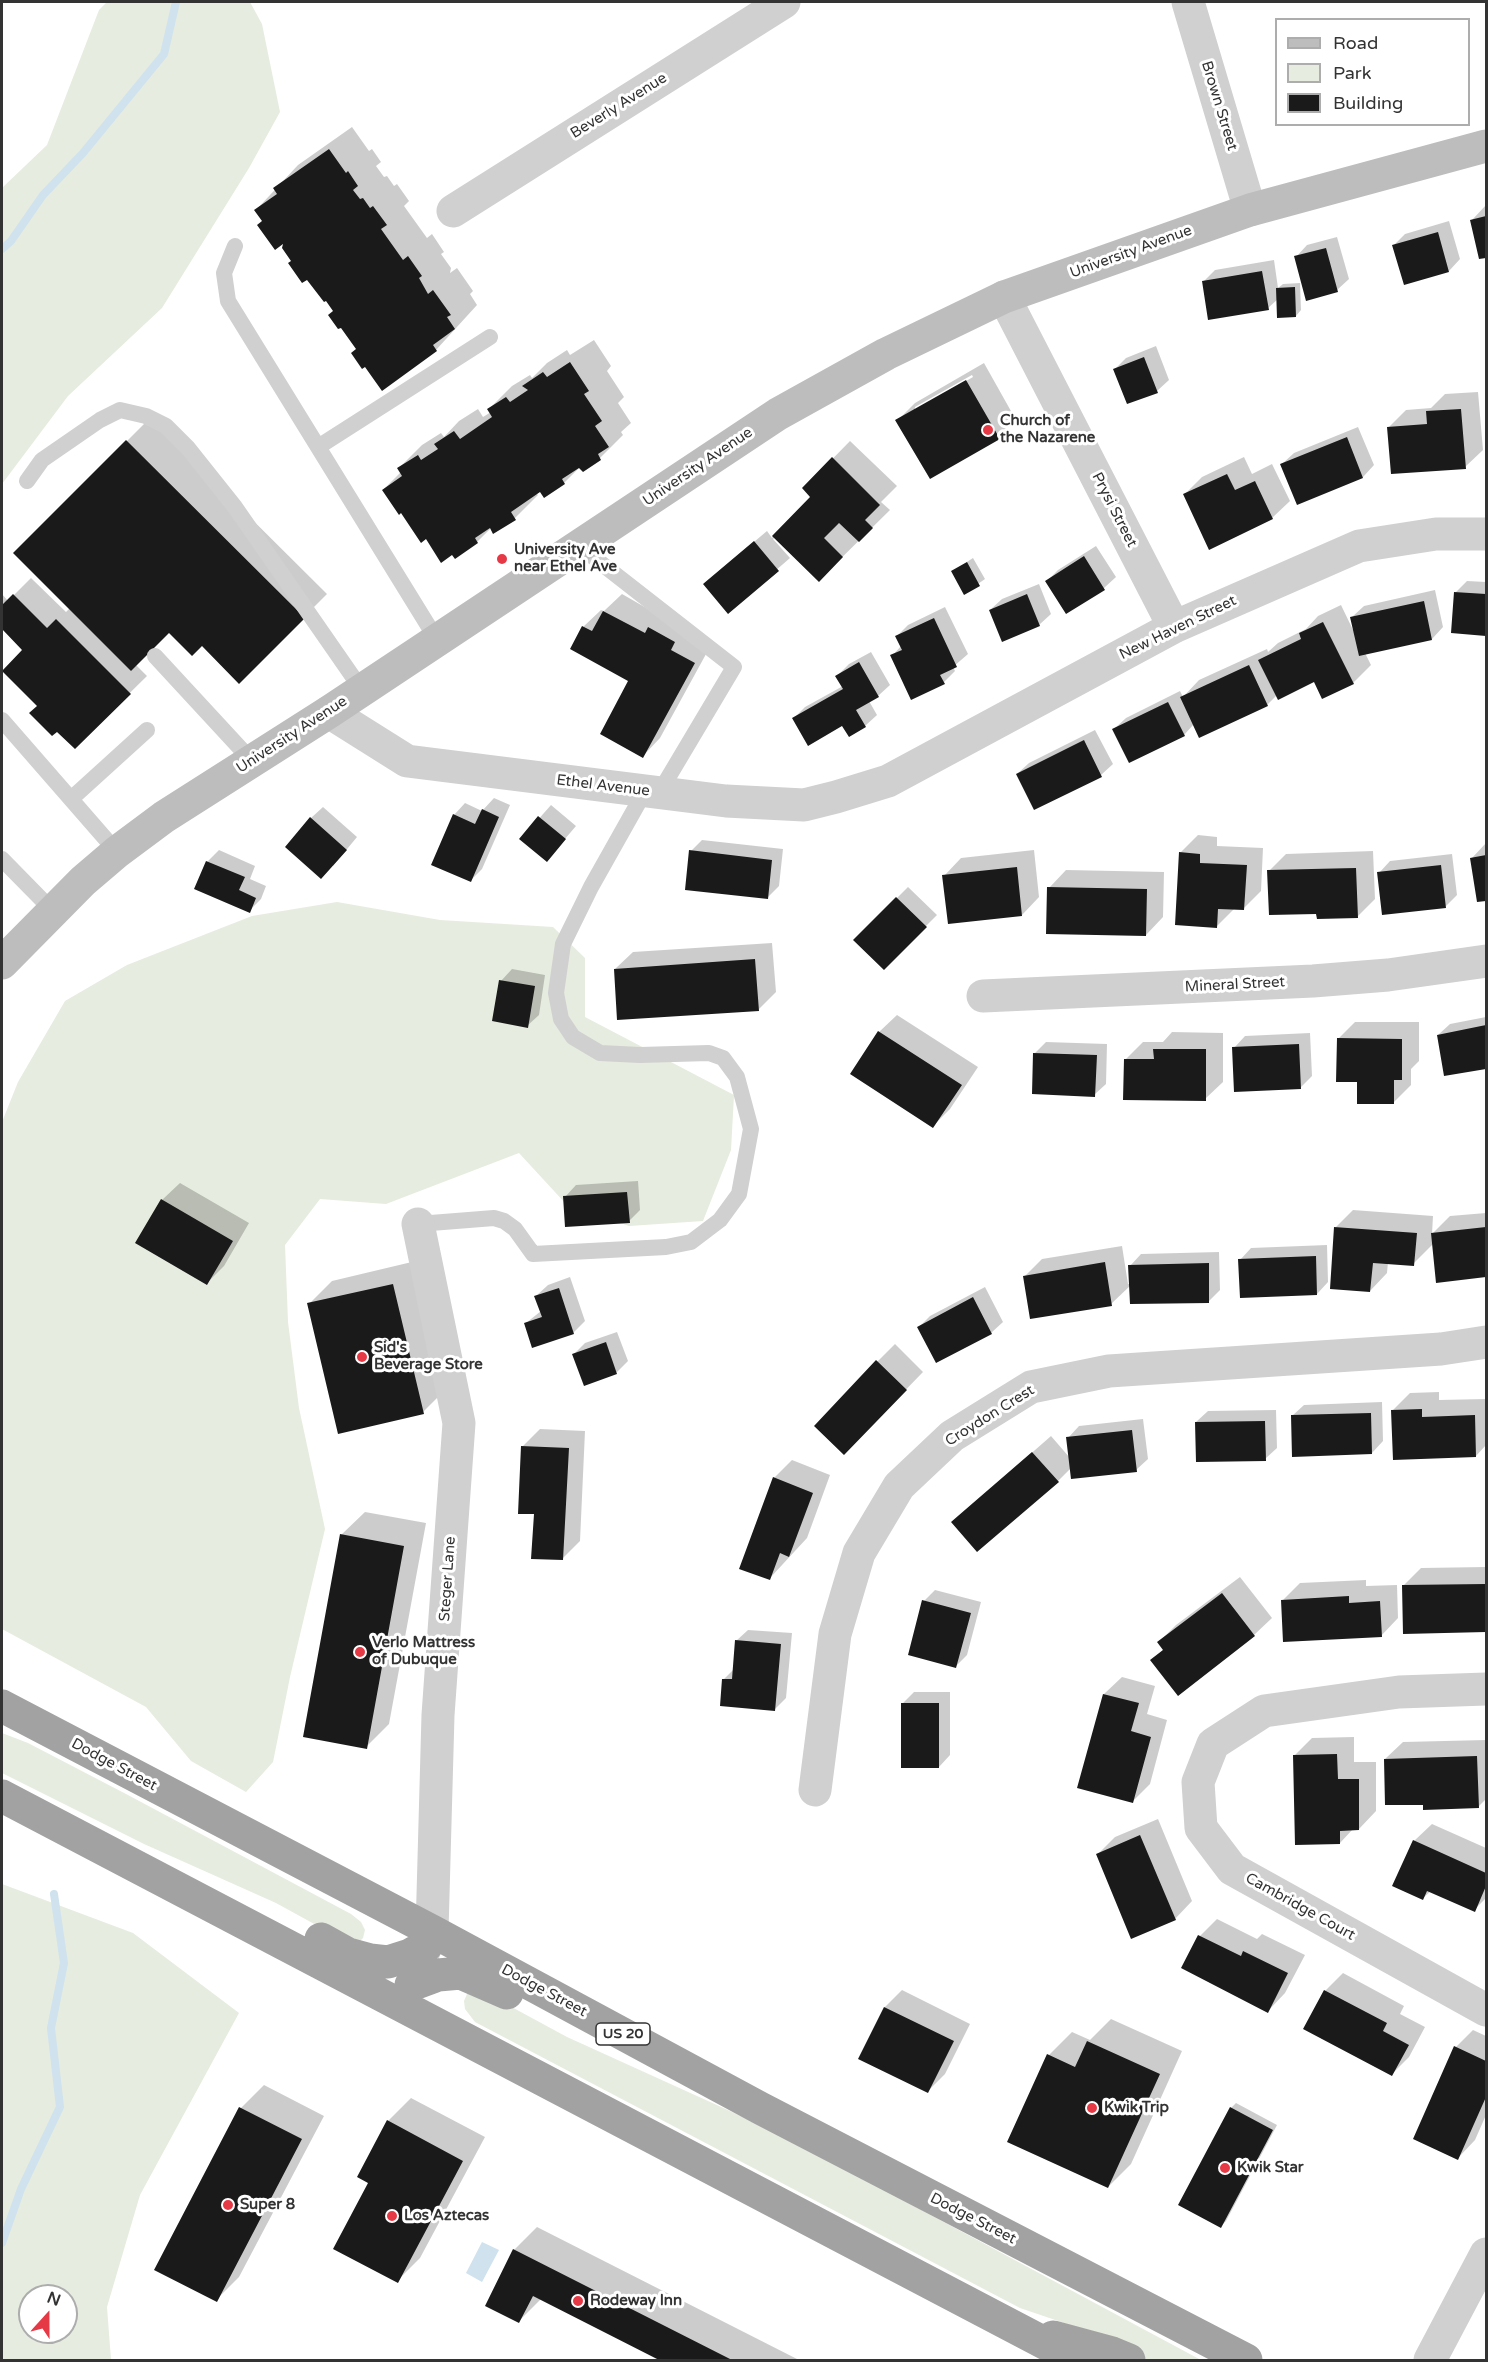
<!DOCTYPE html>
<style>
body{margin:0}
#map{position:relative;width:1488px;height:2362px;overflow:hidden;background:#fff;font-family:"Varela Round",sans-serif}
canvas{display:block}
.frame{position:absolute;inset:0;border:3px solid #333;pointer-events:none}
.legend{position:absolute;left:1275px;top:18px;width:195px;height:108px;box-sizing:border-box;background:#fff;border:2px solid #adadad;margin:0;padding:8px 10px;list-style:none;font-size:18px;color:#333}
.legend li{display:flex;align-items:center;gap:12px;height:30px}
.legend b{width:30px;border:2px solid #adadad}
.north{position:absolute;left:18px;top:2284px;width:60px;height:60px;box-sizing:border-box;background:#fff;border:2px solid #adadad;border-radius:50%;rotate:21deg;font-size:16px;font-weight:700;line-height:24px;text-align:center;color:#333}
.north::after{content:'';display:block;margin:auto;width:21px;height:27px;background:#e63946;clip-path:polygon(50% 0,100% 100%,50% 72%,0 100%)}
</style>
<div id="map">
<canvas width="1488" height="2362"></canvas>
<div class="frame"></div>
<ul class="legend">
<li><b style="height:8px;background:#bdbdbd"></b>Road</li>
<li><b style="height:16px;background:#e6ecdf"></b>Park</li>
<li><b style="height:16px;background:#1a1a1a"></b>Building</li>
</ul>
<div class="north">N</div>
</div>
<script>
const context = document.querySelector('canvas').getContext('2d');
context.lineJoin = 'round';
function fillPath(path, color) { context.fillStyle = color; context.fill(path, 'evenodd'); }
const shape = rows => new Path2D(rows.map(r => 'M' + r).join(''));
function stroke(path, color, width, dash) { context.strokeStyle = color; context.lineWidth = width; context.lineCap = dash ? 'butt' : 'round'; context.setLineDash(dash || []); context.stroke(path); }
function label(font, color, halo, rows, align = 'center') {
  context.font = font + ' "Varela Round",sans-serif'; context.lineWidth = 6; context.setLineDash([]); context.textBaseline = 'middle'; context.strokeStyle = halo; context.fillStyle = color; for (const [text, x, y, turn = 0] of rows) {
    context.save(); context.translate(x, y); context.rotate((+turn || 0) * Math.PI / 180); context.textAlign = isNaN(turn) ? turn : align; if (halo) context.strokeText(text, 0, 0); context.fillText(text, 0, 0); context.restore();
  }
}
const green = shape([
 [107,2,250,2,262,24,280,112,249,168,162,308,68,396,2,484,2,188,47,145,99,10],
 [337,902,440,920,553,927,585,958,585,1017,734,1095,731,1150,703,1221,629,1226,566,1204,519,1153,386,1204,320,1199,285,1245,288,1322,299,1408,325,1529,290,1677,273,1762,246,1792,191,1761,146,1707,2,1629,2,1122,18,1082,65,1001,127,965,252,916],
 [2,1733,28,1743,126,1794,351,1914,361,1922,365,1930,363,1938,358,1943,327,1931,276,1903,144,1844,2,1773],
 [2,1884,133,1933,239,2013,140,2195,107,2307,111,2360,2,2360],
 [30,2296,66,2296,66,2332,30,2332],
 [473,1990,495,1998,567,2037,730,2111,819,2155,1201,2360,1148,2360,1067,2324,1020,2308,475,2022,465,2009,464,2001,467,1994]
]);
const water = shape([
 [482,2242,499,2250,482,2282,466,2273]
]);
const shadow = shape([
 [352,127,369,151,372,149,381,162,376,166,384,177,387,176,394,186,397,184,409,201,404,206,427,238,432,234,444,252,441,254,451,268,450,273,457,268,473,291,470,294,477,305,436,350,358,348,334,310,293,260,284,241,256,210,298,165],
 [1486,205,1486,256,1480,258,1472,220],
 [1449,221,1460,259,1449,271,1394,245,1405,234],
 [1337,237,1349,279,1337,290,1296,257,1307,245],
 [1274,260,1278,288,1283,284,1300,283,1301,310,1296,316,1278,299,1268,308,1204,281,1215,270],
 [594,340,611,366,607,371,624,397,618,403,631,423,621,432,623,435,600,458,583,470,580,467,564,483,536,493,538,495,515,518,491,528,477,542,426,537,383,490,401,472,399,468,422,445,441,433,444,437,459,421,478,409,483,417,491,412,489,409,512,386,530,375,532,378,547,363,567,350,570,355],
 [1156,346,1169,380,1157,391,1115,369,1126,358],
 [984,363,1016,420,999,437,897,421,915,403],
 [972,375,973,377,915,411,915,407],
 [1478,392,1483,450,1465,467,1389,427,1406,410,1431,408,1445,394],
 [150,418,327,594,239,682,202,644,169,631,135,664,147,676,75,747,39,706,25,650,2,627,2,594,8,601,31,578,66,612,70,608,15,553],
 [1358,427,1374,465,1363,477,1298,503,1282,464,1294,453],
 [850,441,897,486,881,502,890,510,819,580,775,537,773,539,790,558,728,612,717,573,767,531,772,538,812,497,804,488],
 [1244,457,1252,474,1272,464,1290,501,1272,518,1184,495,1202,477],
 [1096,546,1116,577,1104,588,1066,612,1047,581,1058,570],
 [973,558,985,579,965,593,953,571],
 [1467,581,1486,582,1486,634,1453,632,1456,592],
 [1039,584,1051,614,1039,625,990,610,1002,599],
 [1435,590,1443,627,1432,639,1365,653,1371,665,1353,683,1314,680,1277,695,1267,705,1194,724,1184,735,1114,729,1126,718,1180,691,1183,697,1199,680,1267,649,1268,652,1278,643,1306,629,1318,616,1341,605,1354,632,1352,617,1364,606],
 [622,594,711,645,660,738,643,756,630,681,583,627,601,610,604,611],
 [945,607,968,654,953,667,955,671,944,682,892,656,902,645,897,636,908,625],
 [871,652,890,685,878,696,869,701,877,715,865,726,794,718,805,707,843,686,837,676,849,664],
 [1095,730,1113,764,1101,775,1035,808,1017,774,1029,763],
 [494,798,510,805,482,869,470,881,454,815,465,803,482,811],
 [551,805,576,826,547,860,521,839],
 [323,807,357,837,333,866,311,818],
 [1198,835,1217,837,1217,846,1263,848,1261,891,1243,909,1235,908,1217,926,1180,853],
 [702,840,783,849,779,886,767,898,691,851],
 [1486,843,1486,899,1478,900,1472,858],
 [219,850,255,866,250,879,266,886,261,899,249,911,207,862],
 [1034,850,1039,897,1022,915,944,876,961,858],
 [1373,851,1375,899,1357,917,1269,871,1286,854],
 [1452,854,1457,895,1446,906,1379,873,1390,861],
 [1066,870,1164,872,1163,917,1146,935,1049,888],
 [908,887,937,915,884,968,855,940],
 [772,943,776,992,758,1010,615,969,633,952],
 [512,969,545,975,539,1015,527,1026,501,981],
 [897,1015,978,1067,950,1109,933,1126,879,1032],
 [1486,1017,1486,1067,1446,1075,1438,1035,1450,1024],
 [1355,1022,1419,1022,1419,1061,1411,1069,1411,1085,1394,1102,1359,1081,1338,1039],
 [1172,1032,1223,1033,1223,1082,1205,1099,1125,1060,1143,1042,1163,1042],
 [1310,1033,1312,1076,1300,1088,1234,1048,1245,1036],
 [1046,1042,1107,1044,1106,1084,1094,1095,1035,1053],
 [638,1181,640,1210,629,1221,565,1197,576,1185],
 [180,1183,249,1223,224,1266,207,1283,162,1200],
 [1353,1210,1433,1216,1432,1234,1450,1216,1486,1213,1486,1276,1438,1281,1433,1244,1413,1264,1388,1262,1387,1273,1370,1291,1336,1227],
 [1327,1245,1328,1282,1317,1294,1240,1260,1251,1248],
 [1122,1246,1128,1284,1131,1284,1130,1266,1141,1254,1219,1252,1220,1290,1209,1301,1131,1285,1111,1304,1025,1276,1042,1259],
 [416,1261,446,1389,423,1412,309,1304,332,1281],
 [570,1277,585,1321,573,1333,526,1323,541,1311,536,1296,548,1285],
 [985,1287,1003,1322,991,1333,919,1327,930,1316],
 [617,1332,628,1361,617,1372,585,1384,574,1354,585,1343],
 [895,1344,923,1372,861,1436,877,1362],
 [1439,1392,1439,1400,1486,1399,1486,1445,1476,1456,1393,1410,1410,1393],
 [1382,1402,1383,1441,1372,1453,1292,1416,1304,1405],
 [1276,1410,1277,1448,1265,1459,1196,1422,1208,1411],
 [1143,1419,1148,1459,1136,1470,1071,1468,1058,1481,953,1522,1051,1436,1070,1458,1068,1438,1079,1426],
 [540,1429,585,1431,580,1541,562,1559,535,1513,523,1446],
 [792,1460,830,1475,807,1538,770,1578,774,1478],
 [365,1512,426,1523,389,1724,366,1747,341,1535],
 [1486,1567,1486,1631,1404,1632,1403,1586,1421,1568],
 [1240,1577,1272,1618,1254,1635,1178,1694,1152,1660,1164,1649,1159,1642,1176,1625],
 [1366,1580,1366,1586,1397,1585,1398,1618,1381,1636,1282,1601,1300,1583],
 [935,1590,981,1602,967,1655,956,1666,924,1601],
 [748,1630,792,1633,786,1698,774,1710,724,1679,734,1669,736,1641],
 [1122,1677,1155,1686,1147,1714,1167,1720,1150,1784,1132,1802,1104,1694],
 [914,1692,950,1692,950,1755,939,1767,902,1704],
 [1354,1737,1354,1762,1376,1762,1376,1811,1359,1829,1353,1829,1340,1843,1295,1755,1312,1738],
 [1486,1740,1486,1799,1478,1807,1424,1803,1385,1759,1403,1742],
 [1158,1819,1192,1901,1175,1919,1098,1854,1115,1837],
 [1432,1824,1486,1848,1486,1898,1474,1910,1431,1891,1423,1898,1414,1841],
 [1217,1919,1257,1939,1262,1934,1305,1955,1285,1993,1268,2011,1200,1936],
 [1343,1973,1404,2006,1400,2014,1425,2027,1409,2057,1392,2074,1325,1991],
 [902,1990,970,2024,945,2074,928,2091,860,2058,885,2007],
 [1111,2019,1182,2051,1131,2164,1108,2187,1049,2055,1072,2032,1090,2040],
 [1473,2030,1486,2036,1486,2115,1475,2140,1458,2158,1456,2047],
 [264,2085,324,2116,239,2277,216,2300,241,2108],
 [411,2098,485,2137,420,2258,397,2281,370,2182,388,2121],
 [1236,2103,1277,2125,1226,2221,1221,2226,1231,2108],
 [537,2227,799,2360,662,2360,541,2299,519,2321,514,2250]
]);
const stream = shape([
 [2,249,11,241,43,195,83,153,164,54,176,2],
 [2,2243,21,2189,60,2107,51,2028,64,1963,54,1894]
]);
const building = shape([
 [329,149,346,173,348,171,358,186,353,190,360,199,363,198,370,208,373,206,387,225,381,229,403,260,408,256,422,276,419,278,428,294,433,290,451,315,447,317,455,329,433,345,437,351,382,391,365,367,362,369,351,353,356,349,341,328,338,329,328,315,333,311,326,301,324,302,307,280,302,283,288,263,291,261,282,248,283,244,275,250,257,225,262,221,254,210,277,194,273,188],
 [1486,216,1486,258,1479,259,1470,220],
 [1438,232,1449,272,1404,285,1392,245],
 [1326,248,1338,292,1306,301,1294,256],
 [1262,271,1269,310,1208,320,1202,281],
 [1295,287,1296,317,1277,318,1276,288],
 [1144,357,1158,393,1127,404,1113,369],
 [570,362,589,391,584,394,602,421,595,426,609,447,598,454,601,460,583,472,579,468,562,479,565,484,544,498,540,492,511,512,516,520,493,534,490,528,475,538,478,543,455,559,452,555,441,563,426,539,421,543,401,513,399,515,382,490,402,476,397,468,418,455,421,460,438,449,434,444,454,431,460,439,492,417,487,409,506,397,510,402,528,390,522,386,543,372,547,377],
 [966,380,1000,439,930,479,895,420],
 [1461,409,1466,469,1391,474,1387,427,1427,424,1426,411],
 [1347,437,1363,478,1297,505,1280,464],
 [126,440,305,618,239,684,202,646,192,656,169,633,131,671,13,553],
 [832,457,880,505,865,520,873,528,859,542,839,523,824,538,843,557,819,582,772,536,810,497,802,488],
 [1227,474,1235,490,1255,481,1273,519,1209,550,1183,494],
 [754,541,779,571,728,614,703,584],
 [1084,556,1105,590,1066,614,1045,581],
 [967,562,980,586,964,595,951,571],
 [1454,592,1486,594,1486,636,1451,633],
 [13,594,47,628,56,619,131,694,75,749,57,732,52,736,29,713,37,706,2,671,22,650,2,629,2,605],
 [1027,594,1040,626,1002,642,989,610],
 [1424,601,1432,640,1359,656,1350,617],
 [603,611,645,633,648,627,675,642,671,650,695,663,643,758,600,734,628,681,570,649,582,626,592,631],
 [934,618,957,667,940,675,945,684,911,700,890,655,902,650,895,636],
 [1323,622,1354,684,1322,699,1314,682,1278,700,1258,660,1301,639,1299,633],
 [859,662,879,697,856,710,866,727,849,737,842,726,808,746,792,718,843,689,835,676],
 [1249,665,1268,706,1199,738,1180,697],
 [1168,702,1185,736,1129,763,1112,729],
 [1084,740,1102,777,1034,810,1016,774],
 [482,809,499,817,471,882,431,865,453,814,475,824],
 [538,816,566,839,547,862,519,839],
 [310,817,347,850,321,879,285,847],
 [689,850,772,860,768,899,685,890],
 [1179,852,1200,854,1200,863,1247,865,1244,910,1218,909,1217,928,1175,925],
 [1486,855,1486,901,1477,902,1470,858],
 [206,861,245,877,239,890,256,898,250,913,194,889],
 [1441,865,1446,908,1382,915,1377,872],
 [1017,867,1022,916,948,924,942,875],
 [1356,868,1358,918,1317,919,1316,914,1269,915,1267,870],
 [1047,887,1147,889,1146,936,1046,934],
 [896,897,927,927,884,970,853,940],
 [755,959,759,1011,617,1020,614,969],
 [499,980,535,986,528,1028,492,1021],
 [1486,1025,1486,1069,1444,1076,1437,1035],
 [878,1031,962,1085,933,1128,850,1074],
 [1337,1038,1402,1039,1402,1080,1394,1080,1394,1104,1357,1104,1357,1082,1336,1082],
 [1299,1044,1301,1089,1234,1092,1232,1047],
 [1153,1049,1206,1049,1206,1101,1123,1100,1124,1059,1154,1059],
 [1033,1053,1097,1055,1095,1097,1032,1094],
 [627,1192,630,1223,565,1227,563,1196],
 [161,1199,233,1241,207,1285,135,1243],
 [1334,1227,1417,1233,1414,1266,1373,1263,1370,1292,1330,1289],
 [1486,1227,1486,1277,1436,1283,1431,1233],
 [1316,1256,1317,1295,1240,1298,1238,1259],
 [1105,1262,1112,1306,1030,1319,1023,1276],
 [1209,1263,1209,1303,1130,1304,1128,1265],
 [393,1284,424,1414,338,1434,307,1303],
 [559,1288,574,1334,532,1348,524,1323,542,1317,534,1296],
 [973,1297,992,1334,936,1363,917,1327],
 [606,1342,617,1374,584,1386,572,1354],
 [876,1360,907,1390,844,1455,814,1426],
 [1422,1409,1422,1417,1475,1415,1476,1457,1393,1460,1391,1410],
 [1371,1413,1372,1454,1292,1457,1291,1415],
 [1265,1421,1266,1461,1196,1462,1195,1422],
 [1132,1430,1137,1472,1071,1479,1066,1437],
 [521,1446,569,1448,563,1560,531,1559,534,1514,518,1514],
 [1032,1452,1059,1482,977,1552,951,1522],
 [773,1477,813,1493,789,1557,780,1553,770,1580,739,1569],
 [340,1534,404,1546,367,1749,303,1737],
 [1486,1584,1486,1632,1403,1634,1402,1585],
 [1222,1593,1255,1636,1178,1696,1150,1660,1163,1650,1157,1642],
 [1349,1596,1349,1603,1380,1601,1382,1637,1283,1642,1281,1600],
 [922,1600,971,1613,956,1668,908,1655],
 [735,1640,781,1644,775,1711,720,1706,722,1679,732,1679],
 [1103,1694,1139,1703,1131,1731,1151,1737,1133,1803,1077,1788],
 [901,1703,939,1703,939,1768,901,1768],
 [1337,1754,1338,1779,1359,1779,1359,1830,1340,1831,1340,1844,1295,1845,1293,1755],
 [1477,1756,1479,1808,1423,1810,1423,1805,1385,1805,1384,1759],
 [1140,1835,1176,1920,1131,1939,1096,1854],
 [1413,1840,1486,1873,1486,1886,1475,1912,1427,1891,1423,1900,1392,1886],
 [1198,1935,1241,1956,1243,1951,1288,1973,1268,2013,1181,1968],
 [1324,1990,1387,2023,1383,2031,1409,2045,1392,2076,1303,2029],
 [884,2007,954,2041,928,2093,858,2059],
 [1087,2041,1160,2074,1108,2188,1007,2142,1047,2054,1075,2067],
 [1454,2046,1486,2061,1486,2097,1458,2160,1413,2139],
 [239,2107,302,2139,217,2302,154,2270],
 [1230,2107,1273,2130,1221,2228,1178,2205],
 [387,2120,463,2161,398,2283,333,2249,368,2183,357,2177],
 [513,2249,732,2360,659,2360,533,2296,519,2323,485,2306]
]);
const service = shape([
 [235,246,224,273,228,301,437,640],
 [318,447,490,337],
 [27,481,42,460,100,420,120,410,146,416,166,426,188,448,235,507,362,690],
 [579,546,734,667,659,793],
 [155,656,252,761],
 [2,720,117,852],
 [71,799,147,730],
 [2,859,52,910],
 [418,1224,494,1218,504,1221,515,1229,533,1254,666,1247,691,1242,720,1220,739,1194,751,1129,737,1077,723,1058,709,1053,640,1055,600,1053,573,1037,561,1019,556,993,563,944,591,887,645,791]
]);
const minor = shape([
 [1188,2,1250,210],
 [453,211,784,2],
 [1004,297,1174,627],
 [329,712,407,761,726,801,804,805,836,797,888,781,1174,627,1359,546,1436,534,1486,534],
 [983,996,1313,981,1388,975,1486,961],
 [418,1224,459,1423,438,1715,432,1931,422,1956],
 [1486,1689,1399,1692,1264,1711,1213,1744,1198,1782,1201,1828,1232,1869,1486,2010],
 [815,1790,835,1634,859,1553,899,1486,952,1436,1031,1387,1109,1371,1441,1349,1486,1342],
 [1430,2360,1486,2254]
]);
const secondary = shape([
 [2,963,83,881,117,852,164,817,329,712,778,414,886,354,1004,297,1250,210,1486,146]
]);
const trunk = shape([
 [2,1706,432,1931,760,2108,1246,2360],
 [2,1796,1077,2360],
 [321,1939,348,1954,370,1960,388,1962,410,1955,426,1946],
 [411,1985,438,1975,461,1973,507,1993],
 [1053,2337,1112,2353,1129,2360]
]);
const markers = [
 [988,430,6,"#e63946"],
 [502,559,6,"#e63946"],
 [362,1357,6,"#e63946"],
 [360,1652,6,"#e63946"],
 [1092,2108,6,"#e63946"],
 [1225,2168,6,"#e63946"],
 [228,2205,6,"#e63946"],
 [392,2216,6,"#e63946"],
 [578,2301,6,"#e63946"]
];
const shields = [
 [623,2034,54]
];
const shieldNames = [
 ["US 20",623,2034]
];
const streetNames = [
 ["Beverly Avenue",619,106,-32],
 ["Brown Street",1219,106,73],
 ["University Avenue",1131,252,-20],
 ["University Avenue",698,467,-34],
 ["Prysi Street",1114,510,63],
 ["New Haven Street",1178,628,-26],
 ["University Avenue",292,735,-33],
 ["Ethel Avenue",603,786,7],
 ["Mineral Street",1235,985,-3],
 ["Croydon Crest",990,1416,-32],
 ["Steger Lane",448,1579,-86],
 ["Dodge Street",114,1765,28],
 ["Cambridge Court",1300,1907,29],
 ["Dodge Street",544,1991,28],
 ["Dodge Street",973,2219,27]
];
const poiNames = [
 ["Church of",1000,421],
 ["the Nazarene",1000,438],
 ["University Ave",514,550],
 ["near Ethel Ave",514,567],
 ["Sid's",374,1348],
 ["Beverage Store",374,1365],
 ["Verlo Mattress",372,1643],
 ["of Dubuque",372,1660],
 ["Kwik Trip",1104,2108],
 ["Kwik Star",1237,2168],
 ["Super 8",240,2205],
 ["Los Aztecas",404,2216],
 ["Rodeway Inn",590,2301]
];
fillPath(green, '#e6ecdf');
fillPath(water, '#cfe2ee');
fillPath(shadow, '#0003');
stroke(stream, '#cfe2ee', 8);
fillPath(building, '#1a1a1a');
stroke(service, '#d0d0d0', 16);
stroke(minor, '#d0d0d0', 33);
stroke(secondary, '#bdbdbd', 33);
stroke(trunk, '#a2a2a2', 33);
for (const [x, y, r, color] of markers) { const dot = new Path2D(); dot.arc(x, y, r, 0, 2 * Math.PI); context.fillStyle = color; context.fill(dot); stroke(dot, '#fff', 2); }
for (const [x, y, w] of shields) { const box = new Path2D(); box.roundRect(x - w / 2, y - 11, w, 22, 4.5); context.fillStyle = '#fff'; context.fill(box); stroke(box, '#333', 1.5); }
label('bold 14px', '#333', null, shieldNames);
label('15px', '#333', '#fff', streetNames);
label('bold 15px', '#333', '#fff', poiNames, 'left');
</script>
